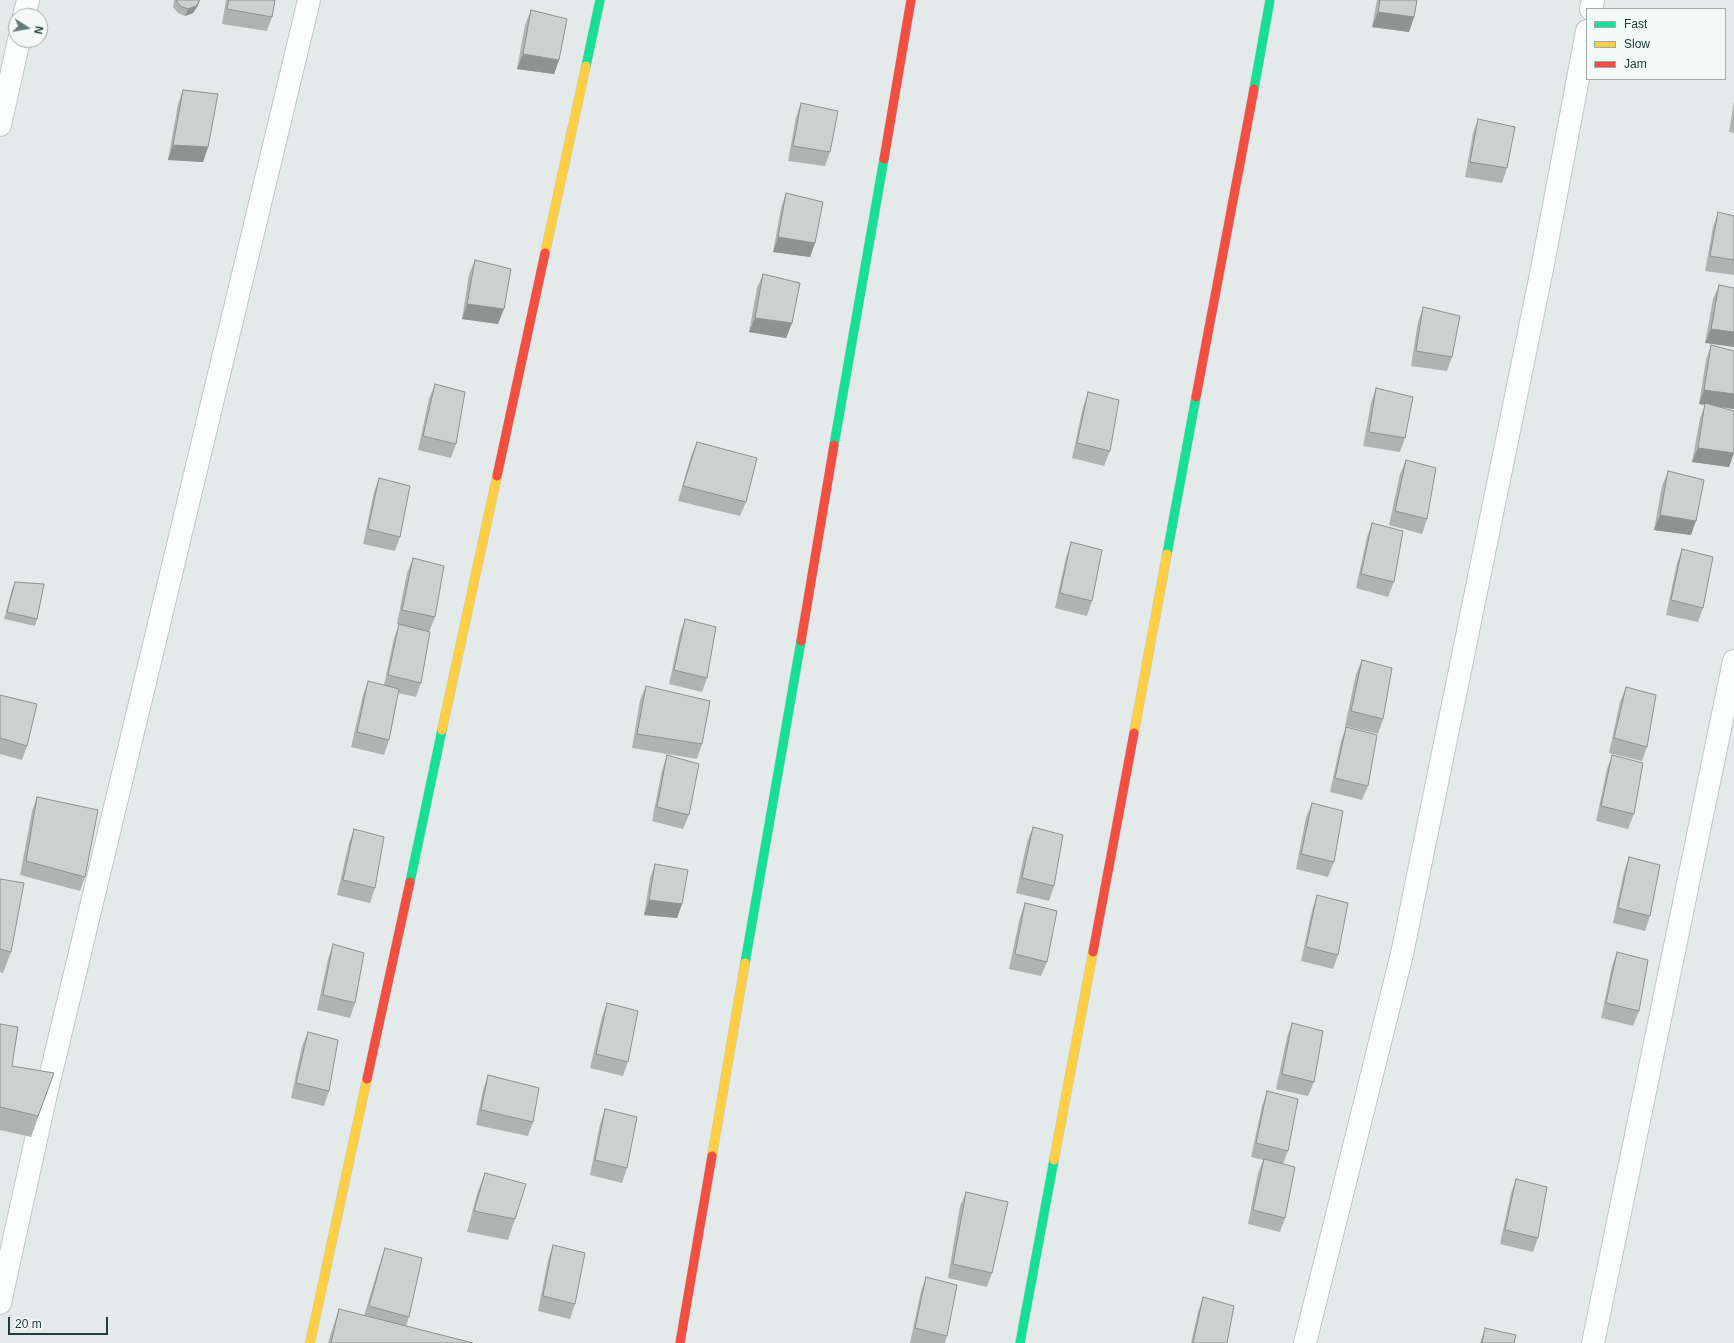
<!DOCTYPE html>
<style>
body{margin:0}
#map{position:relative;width:1734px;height:1343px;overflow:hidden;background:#e4eae9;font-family:Helvetica,sans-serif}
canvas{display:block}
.legend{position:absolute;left:1586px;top:8px;width:140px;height:72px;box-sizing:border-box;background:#f3f9f7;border:1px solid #9faeac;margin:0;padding:5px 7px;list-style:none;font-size:12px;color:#223d3b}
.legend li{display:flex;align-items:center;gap:8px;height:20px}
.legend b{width:20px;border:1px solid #9faeac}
.north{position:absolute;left:8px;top:8px;width:40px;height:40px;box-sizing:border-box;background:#f3f9f7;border:1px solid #9faeac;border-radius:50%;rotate:101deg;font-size:11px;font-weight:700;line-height:16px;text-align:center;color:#223d3b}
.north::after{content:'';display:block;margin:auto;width:14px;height:18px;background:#667a78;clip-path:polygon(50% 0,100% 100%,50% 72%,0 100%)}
.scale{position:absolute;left:8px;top:1317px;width:100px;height:18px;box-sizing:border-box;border:2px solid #223d3b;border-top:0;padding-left:5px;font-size:12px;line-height:14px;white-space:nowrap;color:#223d3b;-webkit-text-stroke:3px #f3f9f7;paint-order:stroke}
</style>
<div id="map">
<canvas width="1734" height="1343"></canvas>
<ul class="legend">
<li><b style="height:5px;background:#16e098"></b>Fast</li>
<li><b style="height:5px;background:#ffcf43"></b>Slow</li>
<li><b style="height:5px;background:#f24e42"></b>Jam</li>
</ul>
<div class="north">N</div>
<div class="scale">20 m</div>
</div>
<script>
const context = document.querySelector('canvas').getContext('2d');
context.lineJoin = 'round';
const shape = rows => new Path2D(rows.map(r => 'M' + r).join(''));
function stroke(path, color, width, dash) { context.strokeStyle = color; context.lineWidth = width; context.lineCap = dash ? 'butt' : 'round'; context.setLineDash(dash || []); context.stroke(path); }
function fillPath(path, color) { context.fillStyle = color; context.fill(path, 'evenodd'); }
const street = shape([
 [1591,9,1593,0],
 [24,16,28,0],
 [0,125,19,40],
 [0,1303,46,1094,309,0],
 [1305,1343,1402,954,1542,269,1587,31],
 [1593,1343,1734,661]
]);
const fast = shape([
 [586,66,600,0],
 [1254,89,1270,0],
 [834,445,884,159],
 [1167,554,1196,397],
 [410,882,442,730],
 [745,963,801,641],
 [1020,1343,1054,1160]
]);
const slow = shape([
 [545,253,586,66],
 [442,730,497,476],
 [1134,733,1167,554],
 [712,1156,745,963],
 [1054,1160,1093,952],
 [310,1343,367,1079]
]);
const jam = shape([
 [884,159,911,0],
 [1196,397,1254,89],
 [497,476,545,253],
 [801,641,834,445],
 [1093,952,1134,733],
 [367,1079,410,882],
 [680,1343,712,1156]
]);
const wall = shape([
 [174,0,200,0,197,7,193,13,185,16,178,13,173,7],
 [226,0,275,0,272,17,267,31,222,24],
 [1377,0,1417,0,1414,17,1409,32,1372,27],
 [531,10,559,60,554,74,517,69,525,25],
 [183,90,208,147,203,162,168,160,178,104],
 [1734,101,1734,133,1729,132],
 [801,103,830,152,825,166,788,161,796,117],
 [1478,119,1507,168,1502,183,1465,177,1473,133],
 [786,193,815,243,810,257,773,252,781,208],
 [1718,212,1734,216,1734,275,1705,271,1713,227],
 [475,260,498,324,462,319,469,274],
 [763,274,792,323,786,338,749,332,757,288],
 [1719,285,1734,288,1705,343,1713,299],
 [1423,307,1452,357,1447,371,1411,366,1418,322],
 [1711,345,1734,351,1734,409,1720,407,1734,453,1729,467,1692,462,1700,418,1705,405,1699,404,1706,360],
 [435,384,456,444,451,458,418,450,429,399],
 [1376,388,1405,438,1400,452,1363,446,1371,403],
 [1088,392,1110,451,1104,466,1072,458,1083,407],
 [697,442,746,502,740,516,678,501,691,456],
 [1406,460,1427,519,1422,534,1389,525,1400,474],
 [1668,471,1691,535,1654,530,1662,486],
 [379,478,400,537,395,551,363,544,374,492],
 [1372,523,1394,582,1388,597,1356,588,1367,537],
 [1071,542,1092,601,1087,616,1055,608,1066,557],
 [1682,549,1703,608,1698,622,1666,615,1677,563],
 [413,558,435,617,429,632,421,683,416,697,398,693,389,740,384,755,351,747,363,695,368,681,384,685,394,638,399,624,397,624,407,573],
 [15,582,37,619,35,626,4,619,12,589],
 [685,619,707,678,702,692,669,684,680,633],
 [1362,660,1383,719,1378,734,1345,726,1356,674],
 [646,686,702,744,697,759,632,748,640,700],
 [1626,687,1647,747,1642,761,1609,753,1620,702],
 [0,695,27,746,22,760,0,754],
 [1346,727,1368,786,1362,800,1330,792,1341,741],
 [667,755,689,815,683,829,652,821,662,770],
 [1612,755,1634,814,1628,829,1596,821,1607,769],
 [37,797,85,877,80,891,20,875,32,811],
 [1312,803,1334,862,1328,877,1296,869,1306,817],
 [1033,827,1054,886,1049,901,1016,893,1027,842],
 [354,829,375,888,370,903,337,895,349,843],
 [1629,857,1650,916,1645,931,1613,923,1624,872],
 [655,864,682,904,677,918,644,915,650,878],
 [0,879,11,952,3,973,0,972],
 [1317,895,1338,955,1333,969,1301,961,1312,910],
 [1025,903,1047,962,1041,976,1009,969,1020,917],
 [333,944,355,1003,350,1018,317,1010,328,959],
 [1617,952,1639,1011,1633,1026,1601,1018,1612,966],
 [607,1003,628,1062,623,1076,590,1068,602,1017],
 [1292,1023,1314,1082,1308,1096,1276,1089,1287,1037],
 [0,1024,12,1066,54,1073,31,1137,0,1130],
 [308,1032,329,1091,324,1106,291,1098,302,1046],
 [488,1075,533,1122,528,1136,476,1125,483,1090],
 [1267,1091,1288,1151,1283,1164,1285,1218,1280,1232,1248,1224,1258,1173,1263,1160,1251,1157,1262,1106],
 [605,1109,627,1168,622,1183,590,1175,600,1124],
 [485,1173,515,1219,508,1240,467,1232,477,1194],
 [1516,1179,1538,1238,1533,1252,1500,1244,1511,1193],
 [966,1192,992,1273,987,1287,948,1278,960,1206],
 [553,1245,575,1304,570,1319,538,1311,548,1260],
 [385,1248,409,1317,406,1326,473,1343,328,1343,332,1330,339,1309,364,1316,378,1269],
 [926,1277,947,1336,945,1343,910,1343,921,1291],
 [1203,1297,1227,1343,1191,1343,1198,1312],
 [1485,1328,1514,1343,1480,1343]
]);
const shadedWall = shape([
 [200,0,197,7,193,13,185,16,188,9],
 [1378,12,1414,17,1409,32,1372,27],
 [523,54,559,60,554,74,517,69],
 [173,145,208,147,203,162,168,160],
 [778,237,815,243,810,257,773,252],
 [467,304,504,309,498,324,462,319],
 [755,318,792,323,786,338,749,332],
 [1711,329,1734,332,1734,347,1705,343],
 [1704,390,1734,394,1734,409,1699,404],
 [1698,448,1734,453,1729,467,1692,462],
 [1660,515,1696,521,1691,535,1654,530],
 [649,900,682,904,677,918,644,915]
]);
const building = shape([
 [176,0,200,0,196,6,188,9,180,6,176,0],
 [229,0,275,0,272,17,227,9,229,0],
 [1380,0,1417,0,1414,17,1378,12,1380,0],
 [531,10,567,19,559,60,523,54,531,10],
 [183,90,218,94,208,147,173,145,183,90],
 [801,103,838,111,830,152,793,146,801,103],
 [1478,119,1515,127,1507,168,1470,162,1478,119],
 [786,193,823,202,815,243,778,237,786,193],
 [1718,212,1734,216,1734,260,1710,256,1718,212],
 [475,260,511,269,504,309,467,304,475,260],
 [763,274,800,283,792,323,755,318,763,274],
 [1719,285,1734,288,1734,332,1711,329,1719,285],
 [1423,307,1460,316,1452,357,1416,351,1423,307],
 [1711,345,1734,351,1734,394,1704,390,1711,345],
 [435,384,465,392,456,444,423,436,435,384],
 [1376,388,1413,397,1405,438,1369,432,1376,388],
 [1088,392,1119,400,1110,451,1077,443,1088,392],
 [1705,403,1734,411,1734,453,1698,448,1705,403],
 [697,442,757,458,746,502,683,486,697,442],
 [1406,460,1436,468,1427,519,1395,511,1406,460],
 [1668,471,1704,480,1696,521,1660,515,1668,471],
 [379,478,410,486,400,537,368,529,379,478],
 [1372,523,1403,531,1394,582,1361,574,1372,523],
 [1071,542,1102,550,1092,601,1060,593,1071,542],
 [1682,549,1713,557,1703,608,1671,600,1682,549],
 [413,558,444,566,435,617,402,610,413,558],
 [15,582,44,584,37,619,7,612,15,582],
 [685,619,716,627,707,678,674,670,685,619],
 [399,624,430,632,421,683,388,675,399,624],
 [1362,660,1392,668,1383,719,1351,711,1362,660],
 [368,681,399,689,389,740,357,732,368,681],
 [646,686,710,701,702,744,637,734,646,686],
 [1626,687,1656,695,1647,747,1614,738,1626,687],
 [0,695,37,704,27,746,0,738,0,695],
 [1346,727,1377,735,1368,786,1335,778,1346,727],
 [667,755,699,764,689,815,657,807,667,755],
 [1612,755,1643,763,1634,814,1601,806,1612,755],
 [37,797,98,810,85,877,26,861,37,797],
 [1312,803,1343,811,1334,862,1301,854,1312,803],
 [1033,827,1063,835,1054,886,1022,878,1033,827],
 [354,829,384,837,375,888,343,880,354,829],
 [1629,857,1660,865,1650,916,1618,908,1629,857],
 [655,864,688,870,682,904,649,900,655,864],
 [0,879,24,883,11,952,0,949,0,879],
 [1317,895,1348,903,1338,955,1306,947,1317,895],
 [1025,903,1057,911,1047,962,1015,954,1025,903],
 [333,944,364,953,355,1003,323,995,333,944],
 [1617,952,1648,960,1639,1011,1606,1003,1617,952],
 [607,1003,638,1011,628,1062,596,1054,607,1003],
 [1292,1023,1323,1031,1314,1082,1282,1074,1292,1023],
 [0,1024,18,1027,12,1066,54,1073,38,1116,0,1107,0,1024],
 [308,1032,338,1040,329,1091,296,1083,308,1032],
 [488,1075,539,1088,533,1122,481,1110,488,1075],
 [1267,1091,1298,1099,1288,1151,1256,1143,1267,1091],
 [605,1109,637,1117,627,1168,595,1160,605,1109],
 [1264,1159,1295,1167,1285,1218,1253,1210,1264,1159],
 [485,1173,526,1184,515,1219,474,1211,485,1173],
 [1516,1179,1547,1187,1538,1238,1505,1230,1516,1179],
 [966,1192,1008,1202,992,1273,953,1264,966,1192],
 [553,1245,585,1253,575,1304,543,1296,553,1245],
 [385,1248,422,1258,409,1317,369,1306,385,1248],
 [926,1277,957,1285,947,1336,915,1328,926,1277],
 [1203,1297,1234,1306,1227,1343,1193,1343,1203,1297],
 [339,1309,473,1343,331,1343,339,1309],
 [1485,1328,1516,1335,1514,1343,1482,1343,1485,1328]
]);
stroke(street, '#c1c7c6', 24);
stroke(fast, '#c0c8c6', 10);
stroke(slow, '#c0c8c6', 10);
stroke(jam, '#c0c8c6', 10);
stroke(street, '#fbfcfc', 22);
stroke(fast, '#16e098', 9);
stroke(slow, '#ffcf43', 9);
stroke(jam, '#f24e42', 9);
fillPath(wall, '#afb4b2');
fillPath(shadedWall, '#8e9291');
fillPath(building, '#cbd1cf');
stroke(building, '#8e9291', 1);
</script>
